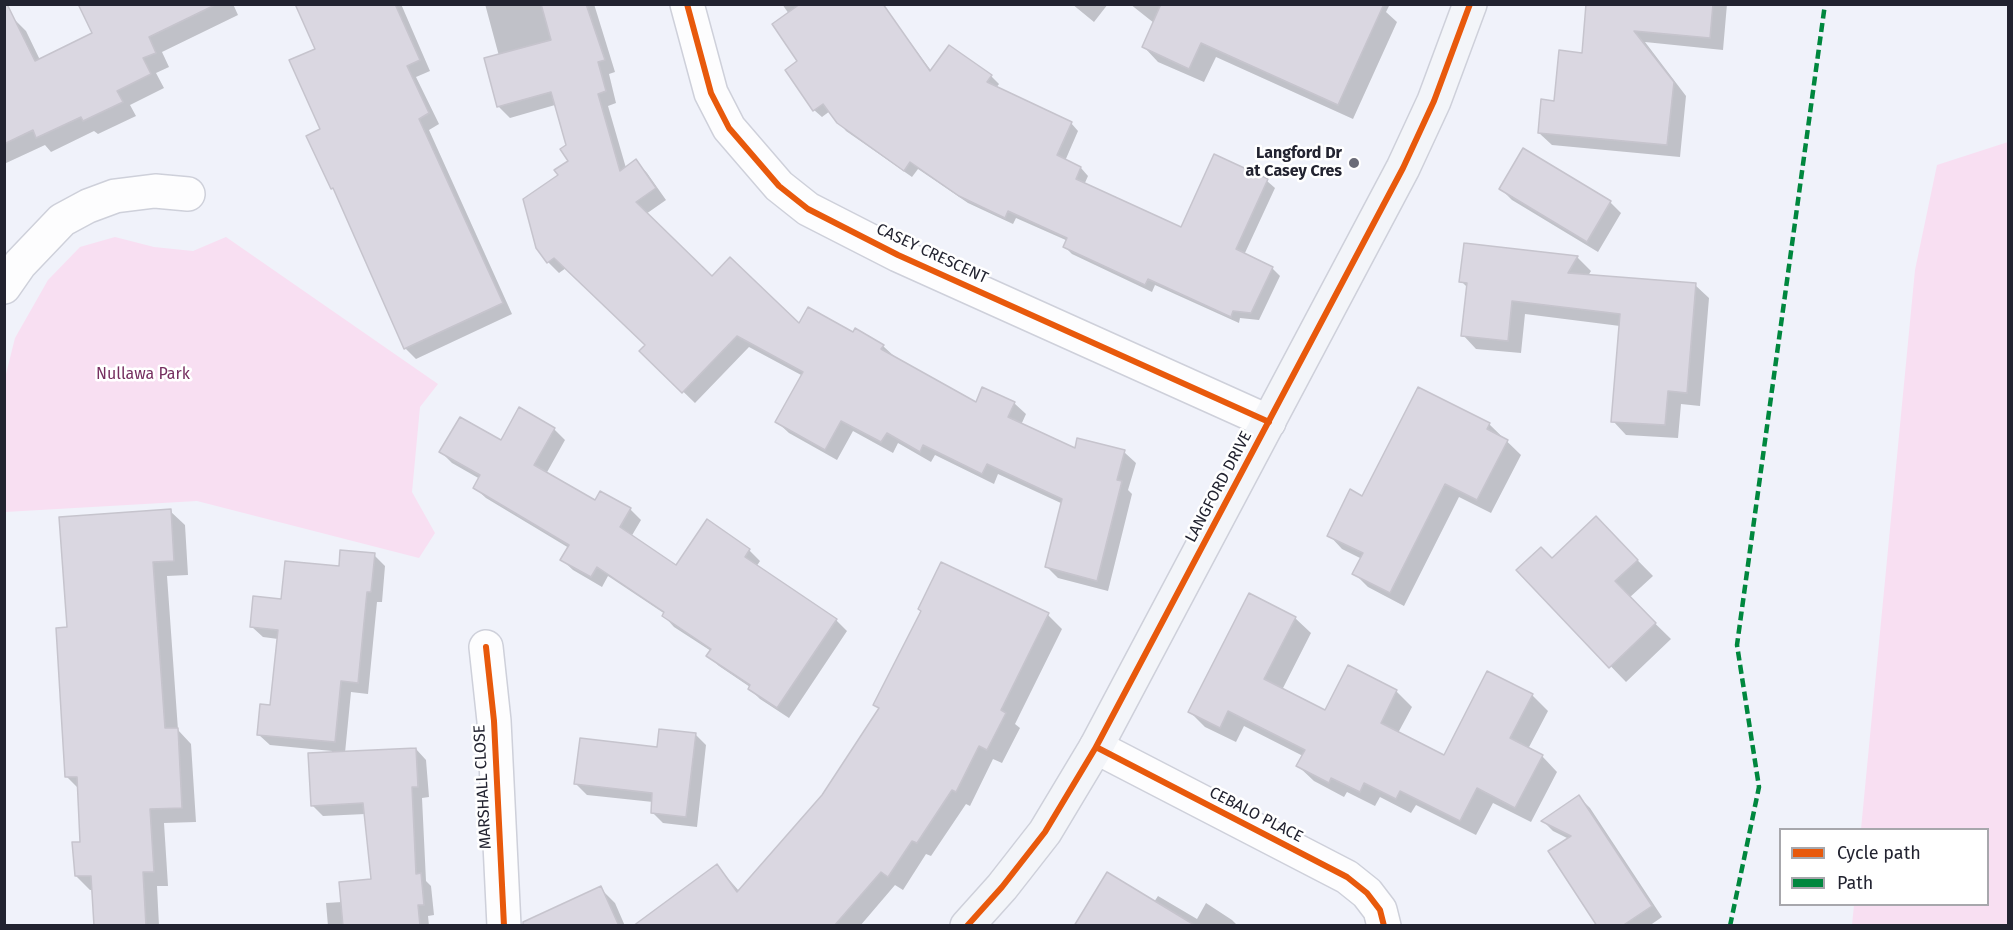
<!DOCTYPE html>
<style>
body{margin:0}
#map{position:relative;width:2013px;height:930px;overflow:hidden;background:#f0f2fa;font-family:"Fira Sans",sans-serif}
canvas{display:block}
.frame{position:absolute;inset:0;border:6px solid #222330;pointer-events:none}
.legend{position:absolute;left:1779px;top:828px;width:210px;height:78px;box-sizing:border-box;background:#fff;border:2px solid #a7a7ac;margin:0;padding:8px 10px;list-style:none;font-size:18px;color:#222330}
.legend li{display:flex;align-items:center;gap:12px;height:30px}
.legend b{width:30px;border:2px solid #a7a7ac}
</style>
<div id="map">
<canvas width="2013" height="930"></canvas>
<div class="frame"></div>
<ul class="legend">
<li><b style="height:8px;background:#e8590c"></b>Cycle path</li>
<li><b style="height:8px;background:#00873e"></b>Path</li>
</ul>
</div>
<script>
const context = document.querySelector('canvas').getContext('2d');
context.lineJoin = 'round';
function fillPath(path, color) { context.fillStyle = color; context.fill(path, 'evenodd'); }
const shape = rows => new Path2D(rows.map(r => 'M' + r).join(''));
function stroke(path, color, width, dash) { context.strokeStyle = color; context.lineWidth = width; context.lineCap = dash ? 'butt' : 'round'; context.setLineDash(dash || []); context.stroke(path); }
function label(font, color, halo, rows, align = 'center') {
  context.font = font + ' "Fira Sans",sans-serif'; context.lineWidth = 5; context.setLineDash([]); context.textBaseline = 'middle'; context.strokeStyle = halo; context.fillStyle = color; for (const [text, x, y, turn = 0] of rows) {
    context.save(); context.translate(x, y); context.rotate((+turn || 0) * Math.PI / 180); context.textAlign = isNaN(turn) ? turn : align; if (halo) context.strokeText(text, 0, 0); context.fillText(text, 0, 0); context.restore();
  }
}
const green = shape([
 [2008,142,2008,925,1852,925,1854,905,1988,904,1988,830,1861,829,1915,270,1937,165],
 [115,237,154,247,193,251,226,237,438,384,420,407,412,492,435,533,419,558,197,501,5,512,5,378,15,338,48,280,80,247]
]);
const shadow = shape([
 [80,4,233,4,238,15,162,52,169,67,156,73,164,88,130,105,136,116,98,134,94,131,51,152,45,145,4,164,4,21,12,17,26,31,40,60,94,34],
 [296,4,401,4,430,71,416,77,439,124,429,130,512,314,416,359,405,348,337,193,333,188,322,130,317,49],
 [485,4,594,4,615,72,609,74,616,103,608,106,626,168,636,161,647,173,666,200,646,214,712,278,799,325,854,334,883,346,895,357,976,404,1014,403,1026,414,1021,425,1076,450,1124,452,1136,463,1128,490,1132,494,1108,591,1058,578,1047,567,1063,504,998,474,994,484,935,455,931,462,898,443,893,453,853,431,837,460,789,433,777,422,803,376,749,347,695,403,641,351,647,345,566,268,559,273,548,262,560,176,570,162,568,146,555,105,510,118,498,106,499,56],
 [782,4,882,4,932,72,991,76,999,84,996,88,1071,123,1078,131,1065,161,1081,168,1088,176,1084,185,1181,229,1215,156,1267,181,1275,188,1244,255,1272,268,1280,276,1259,320,1240,318,1239,323,1155,285,1152,292,1072,254,1065,247,1068,241,1016,218,1013,224,968,203,918,169,912,177,846,131,830,111,822,117,814,110,799,61,789,14],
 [1072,4,1108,4,1094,22],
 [1130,4,1390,4,1386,12,1397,22,1353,119,1216,57,1204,82,1158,62,1144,47,1154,23],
 [1588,4,1727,4,1723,50,1645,42,1686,96,1680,157,1552,145,1539,133,1584,54],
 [1501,189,1610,202,1621,213,1598,252,1512,200],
 [1465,245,1578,258,1591,271,1588,276,1695,285,1709,298,1700,406,1681,404,1678,438,1626,435,1613,421,1620,326,1525,314,1521,353,1476,349,1463,335,1468,288,1461,281],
 [520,409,554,429,565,440,546,474,595,502,630,509,641,520,631,537,676,567,708,521,749,550,760,561,756,567,836,620,847,631,789,718,760,699,750,689,750,687,719,666,708,656,711,651,674,627,664,616,665,614,608,576,602,587,573,570,562,560,569,548,486,498,475,488,480,479,452,463,441,452,501,442],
 [1489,424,1521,455,1491,513,1459,497,1404,606,1368,587,1354,573,1362,559,1342,549,1329,535,1363,498],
 [170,511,185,525,188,575,167,576,178,730,191,744,196,822,164,823,168,886,157,886,159,926,95,926,93,890,90,890,76,876,81,843,79,789,66,776,68,629],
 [1596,518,1653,576,1629,598,1671,639,1626,682,1518,570,1552,560],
 [374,555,385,566,382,602,377,602,368,694,351,692,345,753,416,749,426,760,429,797,422,798,426,881,431,886,434,915,428,916,429,926,328,926,326,903,342,902,373,880,365,814,323,816,312,805,332,751,270,745,259,735,271,706,278,639,263,637,252,627,283,600,340,568],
 [1048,615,1062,629,1015,724,1020,728,1002,763,993,759,970,806,966,804,931,856,926,854,903,890,895,885,860,926,635,926,717,866,739,891,823,796,880,710,875,705],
 [1295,618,1311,633,1282,690,1326,712,1396,691,1412,707,1398,733,1444,757,1487,673,1532,695,1548,711,1528,749,1542,756,1557,772,1531,822,1493,803,1476,835,1416,805,1411,813,1380,797,1375,806,1347,792,1344,797,1314,781,1298,766,1303,756,1244,726,1236,742,1205,727,1190,712],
 [695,734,706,745,697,827,663,823,652,812,653,802,587,795,576,784],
 [1579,797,1590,808,1662,917,1649,926,1599,926,1569,839,1553,831,1543,821],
 [600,888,615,903,625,926,572,926],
 [1158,896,1197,919,1206,903,1232,920,1238,926,1084,926,1154,902]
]);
const building = shape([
 [4,4,7,4,35,61,92,33,78,4,217,4,149,37,156,53,143,58,151,74,117,91,123,102,83,121,81,117,36,138,33,130,4,144,4,4],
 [295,4,395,4,420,60,407,66,429,113,419,119,503,303,404,349,333,188,331,189,306,136,320,129,289,60,315,49,295,4],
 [541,4,586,4,605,60,598,62,606,91,598,94,620,171,636,159,656,188,636,202,712,276,730,257,799,323,808,307,853,332,855,328,884,345,881,349,976,402,982,387,1015,402,1008,417,1075,448,1077,438,1125,450,1117,480,1122,481,1097,581,1045,567,1062,499,987,464,982,474,923,445,920,452,887,433,881,442,841,421,825,450,775,422,803,372,737,336,682,393,639,351,645,345,554,258,547,263,536,248,523,199,558,175,554,170,568,161,560,149,566,145,551,92,497,107,484,58,551,40,541,4],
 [800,4,883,4,930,71,949,45,992,75,987,82,1072,122,1057,155,1081,167,1076,179,1181,227,1214,154,1268,179,1236,249,1273,267,1251,313,1233,311,1231,317,1148,279,1145,285,1063,247,1067,238,1008,211,1005,218,959,196,910,162,904,171,837,123,823,104,813,111,785,70,797,61,772,24,800,4],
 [1161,4,1384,4,1338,105,1201,43,1189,69,1142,47,1161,4],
 [1586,4,1713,4,1710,38,1634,31,1674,82,1667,145,1538,133,1541,99,1554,101,1559,50,1582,53,1586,4],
 [1523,148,1611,201,1587,242,1499,189,1523,148],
 [1464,243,1578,256,1568,273,1696,283,1687,393,1668,391,1665,425,1611,422,1620,314,1512,301,1508,341,1461,336,1467,283,1459,282,1464,243],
 [1418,387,1490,423,1487,429,1508,440,1477,500,1445,484,1390,593,1352,574,1363,553,1327,536,1350,489,1362,496,1418,387],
 [519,407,555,428,534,465,595,500,600,491,631,508,620,527,676,565,707,519,750,549,745,557,837,619,777,708,748,689,750,685,706,656,711,649,662,616,664,612,597,567,591,577,560,560,569,545,473,488,480,475,439,452,460,417,501,440,519,407],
 [171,509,174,561,153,562,165,728,178,728,182,808,150,809,154,872,143,872,146,926,94,926,91,876,75,876,72,842,80,842,77,777,65,777,56,628,67,627,59,517,171,509],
 [1596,516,1638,560,1615,581,1656,623,1609,668,1516,570,1541,547,1552,558,1596,516],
 [340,550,375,553,371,592,367,592,358,683,341,681,335,742,257,735,260,704,270,705,278,630,250,627,253,596,281,599,285,561,339,566,340,550],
 [941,562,1049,613,1001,710,1006,713,987,750,979,746,956,792,952,790,917,843,912,841,888,877,881,872,834,926,633,926,717,864,737,892,822,795,879,708,873,705,921,611,918,609,941,562],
 [1249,593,1296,617,1264,679,1325,710,1348,665,1397,690,1381,723,1444,755,1487,671,1533,694,1510,738,1543,755,1515,808,1477,788,1460,821,1400,791,1396,799,1364,783,1360,792,1331,778,1329,783,1296,766,1305,750,1228,711,1220,728,1188,712,1249,593],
 [659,729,696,733,686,817,651,813,652,793,574,784,580,738,657,747,659,729],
 [416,748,418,787,412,787,416,874,421,873,424,905,418,905,420,926,343,926,339,882,371,879,363,803,311,806,308,753,416,748],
 [1579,795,1652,906,1622,926,1597,926,1548,851,1571,836,1541,821,1579,795],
 [1107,872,1196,926,1074,926,1107,872],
 [601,886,619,926,523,926,523,922,601,886]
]);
const street = shape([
 [687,4,711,93,729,128,779,186,808,209,898,255,1269,422],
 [4,287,20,264,62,220,88,206,115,196,155,191,188,194],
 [486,647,494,721,504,926],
 [1096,747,1347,877,1367,893,1380,910,1384,926]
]);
const secondary = shape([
 [967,926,1002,887,1045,832,1096,747,1403,168,1434,101,1470,4]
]);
const quiet = shape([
 [1730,926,1759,787,1737,645,1825,4]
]);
const cycleway = shape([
 [687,4,711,93,729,128,779,186,808,209,898,255,1269,422],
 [486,647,494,721,504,926],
 [1096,747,1347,877,1367,893,1380,910,1384,926],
 [967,926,1002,887,1045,832,1096,747,1403,168,1434,101,1470,4]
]);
const markers = [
 [1354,163,6,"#6a6b77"]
];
const poiNames = [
 ["Langford Dr",1342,154],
 ["at Casey Cres",1342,172]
];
const streetNames = [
 ["CASEY CRESCENT",932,254,25],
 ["LANGFORD DRIVE",1219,487,-62],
 ["MARSHALL CLOSE",483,787,-93],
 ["CEBALO PLACE",1256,815,27]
];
const parkNames = [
 ["Nullawa Park",143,375]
];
fillPath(green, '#f8dff2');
fillPath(shadow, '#0003');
fillPath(building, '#dad7e1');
stroke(building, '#c6c4cd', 1.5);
stroke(street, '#ced0da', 36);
stroke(secondary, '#ced0da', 36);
stroke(street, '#fdfdfe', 33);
stroke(secondary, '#f3f5f9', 33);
stroke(quiet, '#00873e', 4.5, [9, 4.5]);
stroke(cycleway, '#e8590c', 6);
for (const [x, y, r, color] of markers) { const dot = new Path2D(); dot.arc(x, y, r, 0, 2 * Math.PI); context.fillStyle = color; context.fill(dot); stroke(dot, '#fff', 2); }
label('bold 16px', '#222330', '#fff', poiNames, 'right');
label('16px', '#222330', '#fff', streetNames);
label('16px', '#762f60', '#fff', parkNames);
</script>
